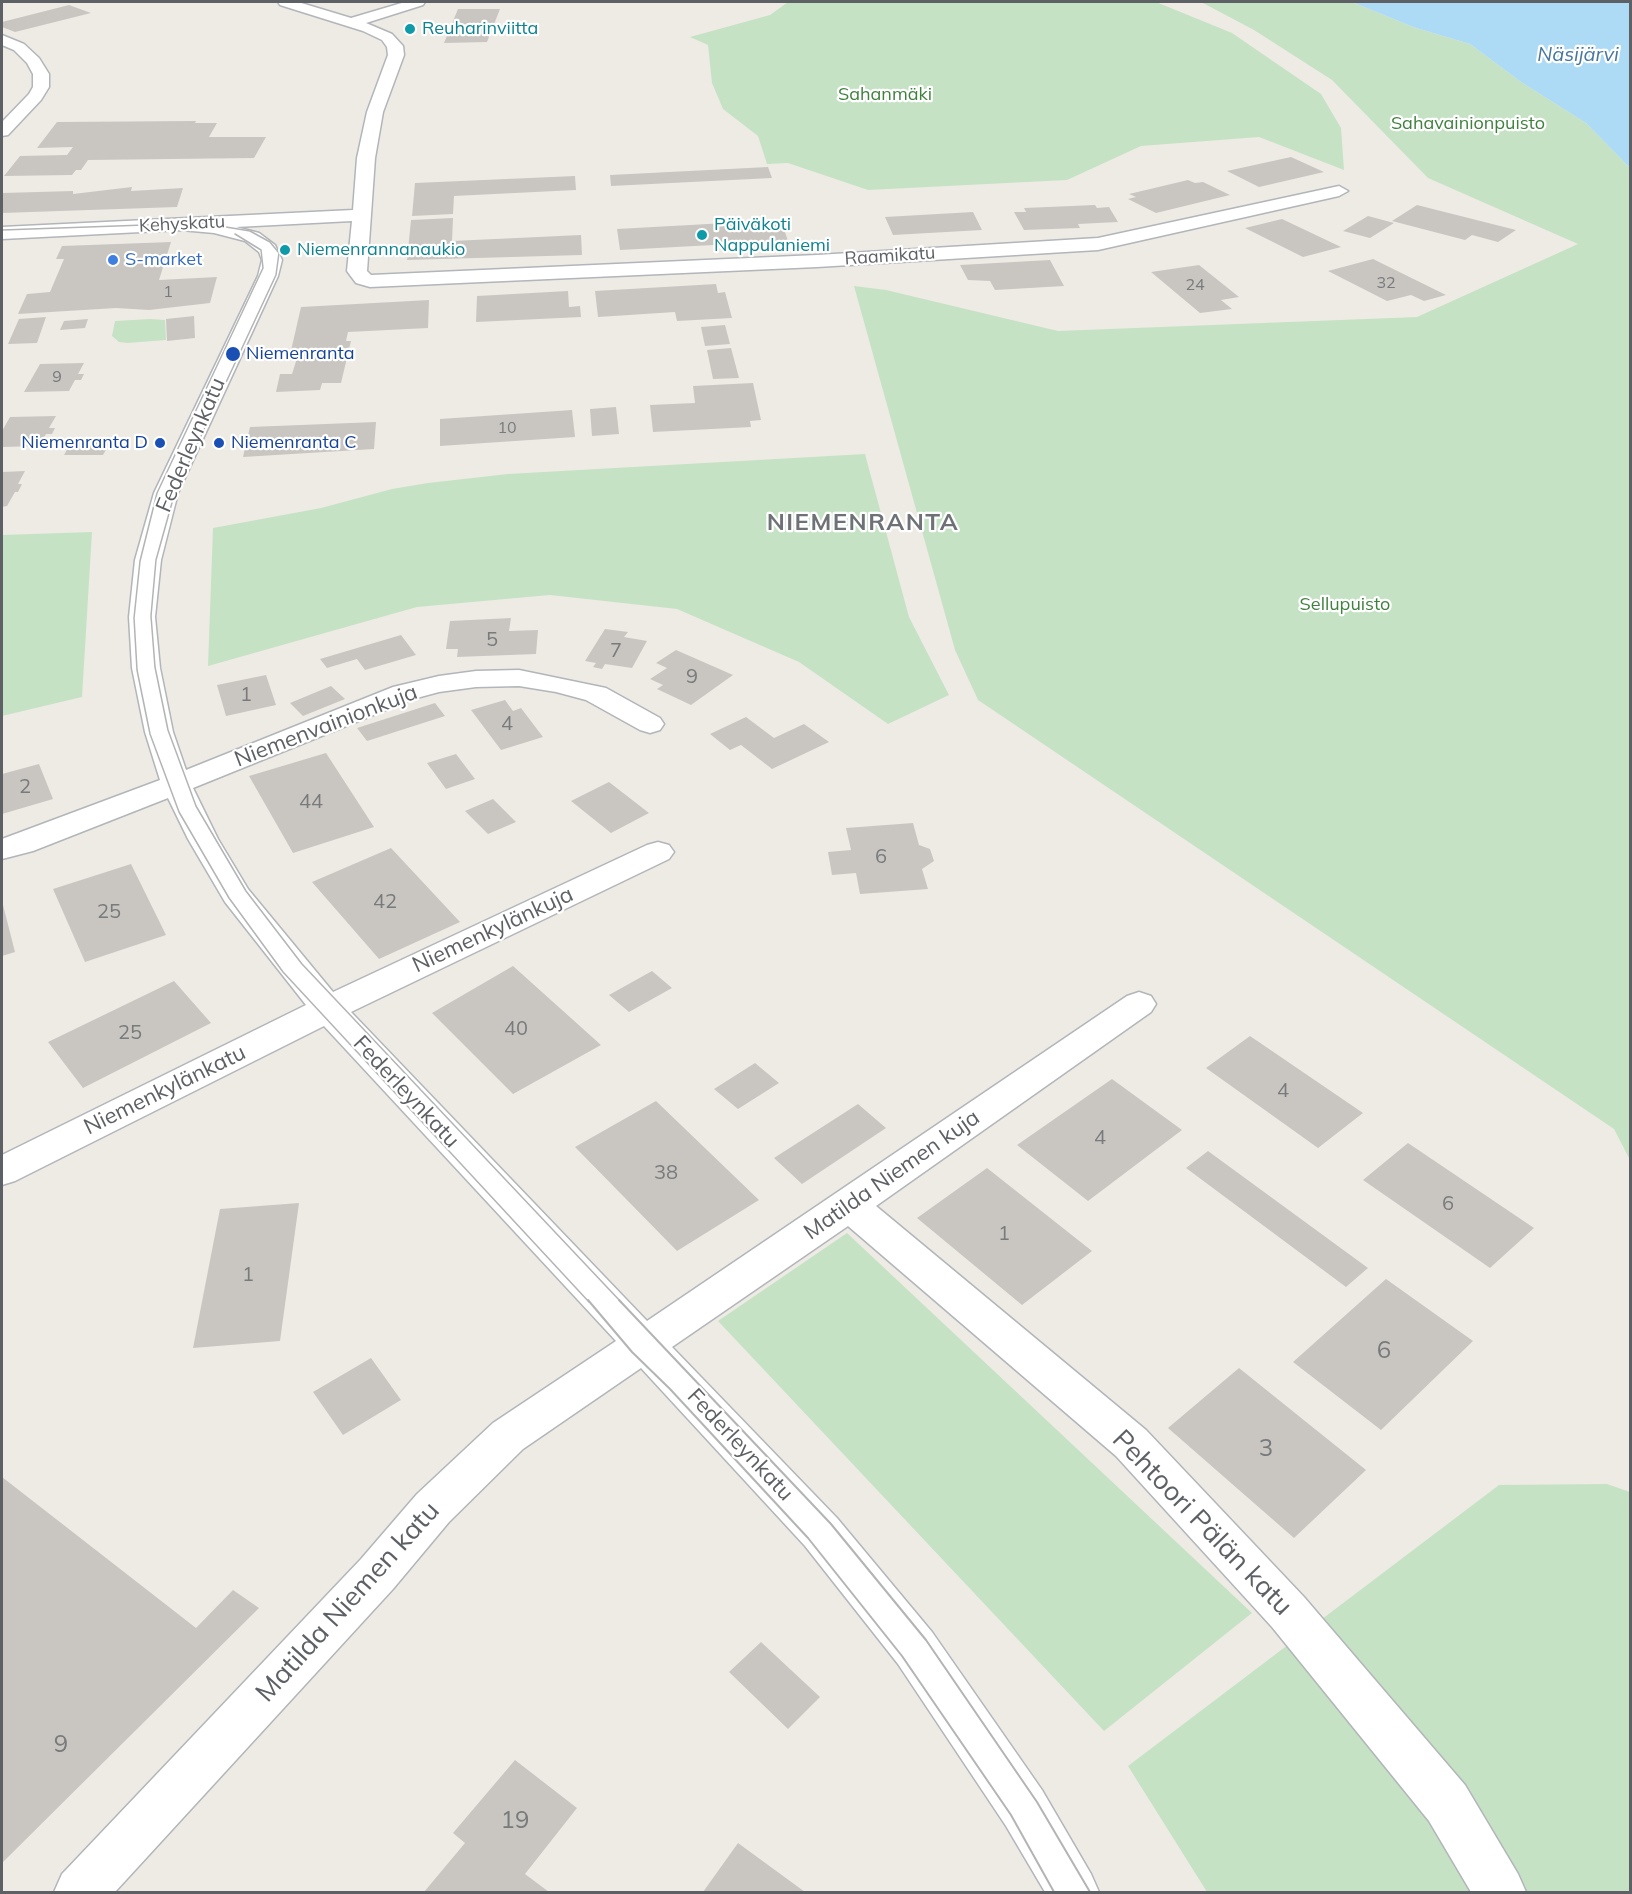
<!DOCTYPE html>
<meta charset="utf-8">
<style>
body{margin:0}
#map{position:relative;width:1632px;height:1894px;overflow:hidden;background:#eeebe5;font-family:Mulish,sans-serif}
canvas{display:block}
.frame{position:absolute;inset:0;border:3px solid #5d6064;pointer-events:none}
</style>
<div id="map">
<canvas width="1632" height="1894"></canvas>
<div class="frame"></div>
</div>
<script>
const context = document.querySelector('canvas').getContext('2d');
context.lineJoin = 'round';
function fillPath(path, color) { context.fillStyle = color; context.fill(path, 'evenodd'); }
const shape = rows => new Path2D(rows.map(r => 'M' + r).join(''));
function stroke(path, color, width, dash) { context.strokeStyle = color; context.lineWidth = width; context.lineCap = dash ? 'butt' : 'round'; context.setLineDash(dash || []); context.stroke(path); }
function label(font, color, halo, rows, align = 'center') {
  context.font = font + ' Mulish,sans-serif'; context.lineWidth = 4.5; context.setLineDash([]); context.textBaseline = 'middle'; context.strokeStyle = halo; context.fillStyle = color; for (const [text, x, y, turn = 0] of rows) {
    context.save(); context.translate(x, y); context.rotate((+turn || 0) * Math.PI / 180); context.textAlign = isNaN(turn) ? turn : align; if (halo) context.strokeText(text, 0, 0); context.fillText(text, 0, 0); context.restore();
  }
}
const green = shape([
 [788,2,1156,2,1232,33,1321,94,1341,128,1344,170,1259,137,1141,146,1067,180,868,190,788,163,767,164,758,136,723,109,712,83,708,45,690,37,770,15],
 [1201,2,1352,2,1413,27,1470,44,1521,82,1586,123,1630,168,1630,1160,1614,1129,978,700,955,650,854,286,886,290,1058,331,1417,317,1578,244,1428,178,1332,80,1254,30],
 [150,319,165,320,166,340,127,343,119,342,112,336,115,321],
 [865,454,909,617,949,695,888,724,799,662,677,609,550,595,417,607,208,666,213,528,321,508,392,489,428,483,508,474],
 [92,532,82,697,2,716,2,535],
 [847,1233,1252,1613,1104,1731,718,1321],
 [1607,1484,1630,1492,1630,1892,1207,1892,1128,1766,1499,1485]
]);
const water = shape([
 [1352,2,1630,2,1630,168,1586,123,1521,82,1470,44,1413,27]
]);
const building = shape([
 [69,5,91,13,15,32,2,27,2,22],
 [458,9,500,9,487,42,444,43],
 [196,121,195,123,217,123,209,137,266,137,254,158,88,160,81,170,76,170,72,175,4,176,20,156,67,155,73,147,37,148,57,122],
 [1291,157,1324,172,1259,187,1227,171],
 [768,167,772,178,611,186,610,175],
 [575,176,576,190,454,196,453,214,412,216,415,183],
 [1188,180,1195,183,1203,182,1230,195,1156,213,1128,199,1136,197,1129,194],
 [132,187,131,191,183,188,177,207,2,213,2,193,73,191,73,194],
 [1095,205,1097,208,1109,207,1118,222,1078,224,1080,228,1024,230,1014,212,1026,212,1024,208],
 [1417,205,1516,230,1498,242,1472,235,1465,240,1392,221],
 [973,212,982,230,893,235,885,217],
 [1368,216,1394,223,1370,238,1343,231],
 [453,218,452,241,581,235,582,255,407,260,411,220],
 [1282,219,1341,247,1303,257,1245,228],
 [781,220,788,241,620,250,617,229],
 [171,242,159,280,217,277,210,303,149,310,116,308,18,314,27,294,50,292,64,259,56,259,62,246],
 [1373,259,1446,295,1424,301,1411,295,1387,301,1328,271],
 [1050,260,1064,286,995,290,990,281,968,280,960,265],
 [1199,265,1239,297,1221,300,1232,309,1200,313,1151,272],
 [716,284,718,293,725,292,732,318,677,321,675,312,598,317,595,291],
 [568,291,569,307,580,306,581,317,476,322,477,296],
 [429,300,428,328,348,332,346,341,351,341,341,383,322,383,320,390,276,392,280,374,292,374,298,355,290,355,301,307],
 [194,316,195,338,167,341,166,319],
 [46,317,37,343,8,344,19,319],
 [88,319,85,328,60,330,64,321],
 [725,325,730,344,705,346,701,327],
 [731,348,739,378,713,379,707,350],
 [84,363,78,374,84,374,81,380,75,380,69,391,24,392,40,364],
 [753,383,761,420,750,421,751,427,653,432,650,405,695,403,693,386],
 [616,407,619,434,592,436,590,409],
 [572,410,575,437,440,446,440,419],
 [56,416,49,428,55,428,52,434,46,434,39,446,2,447,2,431,10,417],
 [376,422,374,449,243,457,250,427],
 [73,439,112,439,103,455,64,455],
 [25,471,18,484,22,484,18,492,15,492,7,506,2,507,2,472],
 [511,618,509,631,538,630,536,654,457,657,458,649,446,649,450,621],
 [605,629,628,632,624,637,647,641,632,668,605,664,602,669,593,667,596,663,585,661],
 [401,635,416,655,365,670,357,659,327,668,320,659],
 [676,650,733,675,691,705,657,689,663,685,650,679,667,668,656,663],
 [266,675,276,705,226,716,217,685],
 [331,686,345,699,303,716,290,703],
 [505,700,513,711,521,708,543,737,501,750,471,710],
 [435,703,445,716,367,741,357,728],
 [746,717,774,738,804,724,829,742,772,769,741,745,730,750,710,734],
 [326,753,374,827,293,853,249,776],
 [456,754,475,779,446,789,427,763],
 [39,764,53,799,2,814,2,774],
 [609,782,649,813,611,833,571,801],
 [493,799,516,822,488,834,465,811],
 [913,823,919,845,930,849,934,861,922,869,928,889,860,894,856,873,832,875,828,852,851,850,846,828],
 [391,848,460,922,379,959,312,882],
 [131,864,166,935,85,962,53,889],
 [2,901,15,952,2,956],
 [513,966,601,1045,513,1094,432,1013],
 [652,971,672,988,629,1012,609,995],
 [174,981,211,1023,83,1088,48,1042],
 [1250,1036,1363,1113,1318,1148,1206,1068],
 [755,1063,779,1083,738,1109,714,1089],
 [1112,1079,1182,1130,1088,1201,1017,1145],
 [656,1101,759,1200,677,1251,575,1147],
 [858,1104,886,1128,802,1184,774,1158],
 [1408,1143,1534,1228,1490,1268,1363,1180],
 [1208,1151,1368,1268,1346,1287,1186,1168],
 [987,1168,1092,1251,1022,1305,917,1218],
 [299,1203,280,1341,193,1348,220,1209],
 [1386,1279,1473,1341,1381,1430,1293,1362],
 [371,1358,401,1400,343,1435,313,1392],
 [1239,1368,1366,1470,1294,1538,1168,1428],
 [2,1477,196,1628,233,1590,259,1608,2,1863],
 [761,1642,820,1697,788,1729,729,1672],
 [515,1760,577,1808,525,1874,549,1892,424,1892,465,1843,453,1833],
 [738,1843,805,1892,703,1892]
]);
const minor = shape([
 [278,2,298,2,351,18,405,2,425,2,423,5,366,23,392,34,403,46,404,55,383,112,375,158,367,271,371,275,817,255,1098,238,1339,186,1348,191,1339,196,1098,250,817,267,370,287,356,283,347,271,352,221,236,227,259,233,275,245,282,260,278,276,178,493,161,560,155,617,160,668,173,732,186,770,393,687,439,676,476,671,519,670,606,688,660,718,664,724,660,730,650,733,640,730,586,700,556,692,519,686,476,687,439,692,413,699,193,788,218,839,248,889,333,992,647,845,658,842,669,845,674,852,669,859,351,1012,647,1321,1127,996,1139,992,1151,996,1156,1004,1151,1012,876,1206,1146,1430,1304,1597,1465,1785,1518,1874,1526,1892,1471,1892,1429,1821,1272,1627,1116,1456,848,1226,672,1347,837,1518,932,1632,1042,1790,1091,1874,1099,1892,1045,1892,1006,1826,898,1664,805,1546,641,1368,523,1449,449,1522,393,1589,115,1892,54,1892,62,1874,361,1559,417,1494,493,1423,616,1341,324,1026,15,1181,2,1185,2,1155,306,1005,225,902,188,839,168,798,33,851,2,859,2,839,160,780,145,732,132,668,129,617,135,560,154,493,258,276,262,260,259,252,245,241,214,233,181,230,2,239,2,227,353,210,357,158,367,112,388,55,387,47,382,40,363,31,280,5,278,2],
 [2,35,24,44,39,58,49,74,49,87,41,100,8,135,2,136,2,122,29,94,33,87,33,74,27,63,14,50,2,45,2,35]
]);
const tramFar1 = shape([
 [2,230,202,223,250,231,270,242,279,253,276,275,175,492,156,560,151,616,155,667,168,730,196,806,246,891,302,964,621,1302],
 [235,234,261,250,263,268,157,493,140,561,134,618,137,670,150,734,179,812,229,898,283,972,589,1302]
]);
const tram = shape([
 [588,1300,632,1352,670,1389,808,1538,902,1656,1011,1815,1054,1892],
 [619,1300,831,1524,926,1640,1037,1802,1090,1892]
]);
const markers = [
 [410,29,6,"#0f9aa8"],
 [702,235,6,"#0f9aa8"],
 [285,250,6,"#0f9aa8"],
 [113,260,6,"#3f7fe0"],
 [233,354,8,"#1a4fb4"],
 [160,443,6,"#1a4fb4"],
 [219,443,6,"#1a4fb4"]
];
const farNumbernames = [
 ["32",1386,283],
 ["24",1195,285],
 ["1",168,292],
 ["9",57,377],
 ["10",507,428]
];
const farCulturenames = [
 ["Reuharinviitta",422,29],
 ["Päiväkoti",714,225],
 ["Nappulaniemi",714,246],
 ["Niemenrannanaukio",297,250]
];
const farParknames = [
 ["Sahanmäki",885,95],
 ["Sahavainionpuisto",1468,124],
 ["Sellupuisto",1345,605]
];
const farStreetnames = [
 ["Kehyskatu",182,224,-3],
 ["Raamikatu",890,256,-4]
];
const farShopnames = [
 ["S-market",125,260]
];
const farTransitnames = [
 ["Niemenranta",246,354],
 ["Niemenranta D",148,443,"right"],
 ["Niemenranta C",231,443]
];
const farWaternames = [
 ["Näsijärvi",1578,55]
];
const numberNames = [
 ["5",492,640],
 ["7",616,651],
 ["9",692,677],
 ["1",246,695],
 ["4",507,724],
 ["2",25,787],
 ["44",311,802],
 ["6",881,857],
 ["42",385,902],
 ["25",109,912],
 ["40",516,1029],
 ["25",130,1033],
 ["4",1283,1091],
 ["4",1100,1138],
 ["38",666,1173],
 ["6",1448,1204],
 ["1",1004,1234],
 ["1",248,1275]
];
const streetNames = [
 ["Federleynkatu",191,445,-67],
 ["Niemenvainionkuja",326,726,-21],
 ["Niemenkylänkuja",493,930,-25],
 ["Niemenkylänkatu",165,1090,-26],
 ["Federleynkatu",406,1092,47],
 ["Matilda Niemen kuja",892,1175,-35],
 ["Federleynkatu",740,1445,47]
];
const farDistrictnames = [
 ["NIEMENRANTA",863,523]
];
const nearNumbernames = [
 ["6",1384,1351],
 ["3",1266,1449],
 ["9",61,1745],
 ["19",515,1821]
];
const nearStreetnames = [
 ["Pehtoori Pälän katu",1202,1523,46],
 ["Matilda Niemen katu",348,1602,-48]
];
fillPath(green, '#c6e2c4');
fillPath(water, '#addbf6');
fillPath(building, '#c9c6c2');
stroke(minor, '#b2b5b9', 3);
fillPath(minor, '#fff');
stroke(tramFar1, '#b3b4b4', 1.5);
stroke(tram, '#b3b4b4', 2);
for (const [x, y, r, color] of markers) { const dot = new Path2D(); dot.arc(x, y, r, 0, 2 * Math.PI); context.fillStyle = color; context.fill(dot); stroke(dot, '#fff', 2); }
label('16px', '#787a7c', null, farNumbernames);
label('18px', '#0d838f', '#fff', farCulturenames, 'left');
label('18px', '#40813f', '#fff', farParknames);
label('18px', '#5d6064', '#fff', farStreetnames);
label('18px', '#366cbe', '#fff', farShopnames, 'left');
label('18px', '#164399', '#fff', farTransitnames, 'left');
label('italic 20px', '#48779e', '#fff', farWaternames);
label('20px', '#787a7c', null, numberNames);
label('22px', '#5d6064', '#fff', streetNames);
context.letterSpacing = '1.5px';
label('bold 24px', '#6e7276', '#fff', farDistrictnames);
context.letterSpacing = '0px';
label('24px', '#787a7c', null, nearNumbernames);
label('27px', '#5d6064', '#fff', nearStreetnames);
</script>
